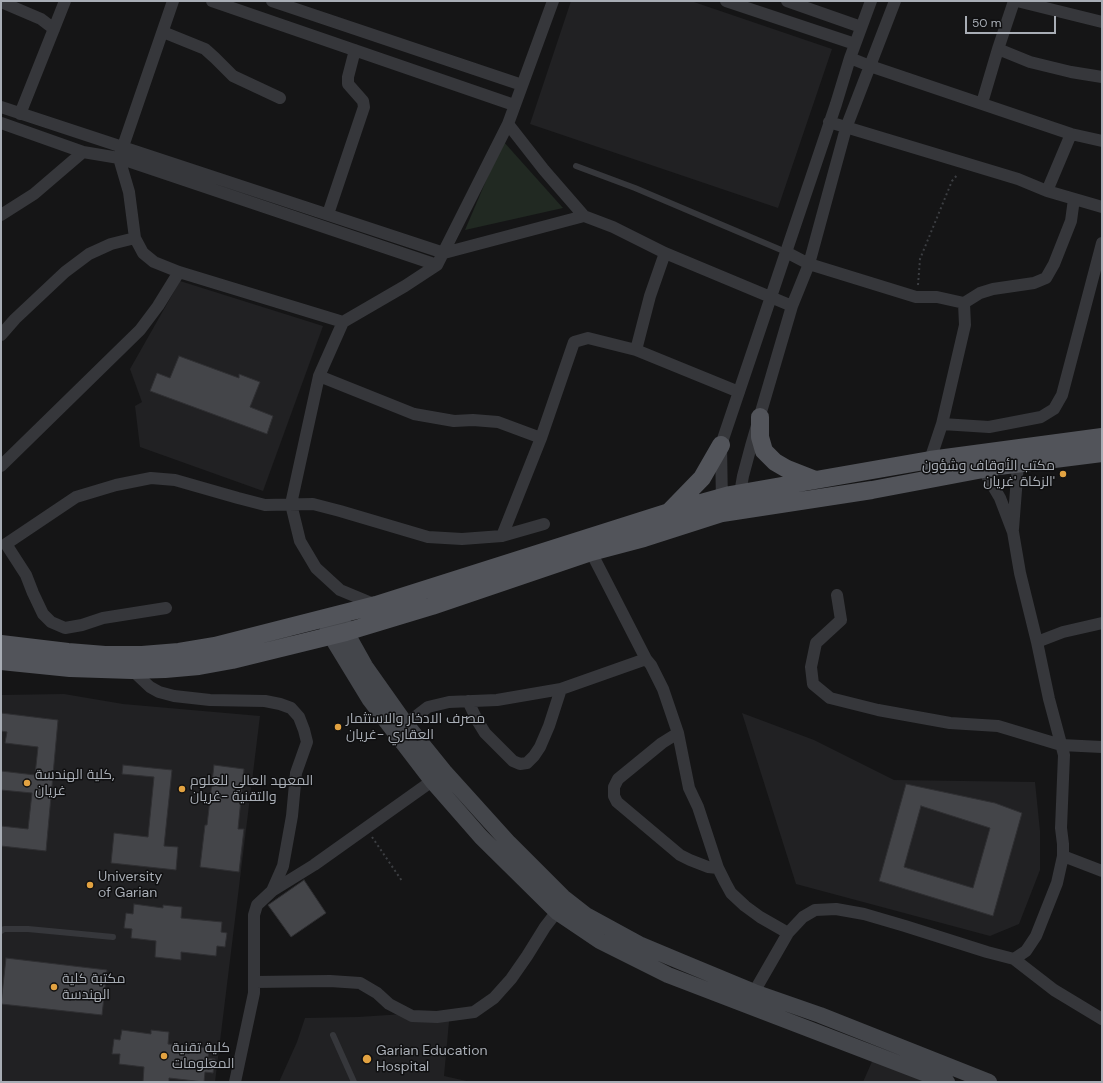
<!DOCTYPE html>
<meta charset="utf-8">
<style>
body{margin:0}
#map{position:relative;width:1103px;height:1083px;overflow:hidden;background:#151516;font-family:"DM Sans",sans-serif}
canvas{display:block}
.frame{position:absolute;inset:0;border:2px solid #a8adb5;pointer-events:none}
.scale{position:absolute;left:965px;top:16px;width:91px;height:18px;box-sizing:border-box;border:2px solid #a8adb5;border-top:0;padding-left:5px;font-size:12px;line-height:14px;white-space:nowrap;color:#a8adb5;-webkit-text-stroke:3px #101011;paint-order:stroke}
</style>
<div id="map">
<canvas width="1103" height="1083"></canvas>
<div class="frame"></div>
<div class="scale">50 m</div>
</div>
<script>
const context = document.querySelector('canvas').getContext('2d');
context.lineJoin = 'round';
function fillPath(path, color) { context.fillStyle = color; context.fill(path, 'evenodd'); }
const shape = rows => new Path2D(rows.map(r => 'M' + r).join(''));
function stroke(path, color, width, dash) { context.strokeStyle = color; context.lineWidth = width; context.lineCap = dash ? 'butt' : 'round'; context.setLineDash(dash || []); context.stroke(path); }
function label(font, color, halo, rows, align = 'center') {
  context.font = font + ' "DM Sans",Cairo,sans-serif'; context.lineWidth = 3; context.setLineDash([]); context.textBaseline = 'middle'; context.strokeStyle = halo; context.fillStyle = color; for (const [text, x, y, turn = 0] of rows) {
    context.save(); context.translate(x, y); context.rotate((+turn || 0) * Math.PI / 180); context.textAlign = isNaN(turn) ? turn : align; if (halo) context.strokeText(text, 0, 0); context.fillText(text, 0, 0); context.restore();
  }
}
const built = shape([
 [571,1,691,1,832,49,778,208,530,124],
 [180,281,323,326,263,491,140,447,135,406,142,402,130,369],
 [64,694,123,704,260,716,215,1082,1,1082,1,695],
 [742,713,814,740,894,780,1035,782,1040,831,1040,870,1019,924,990,936,796,884],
 [450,1011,444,1076,471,1082,279,1082,297,1042,305,1018,358,1017],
 [874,1057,934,1082,863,1082]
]);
const green = shape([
 [503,141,563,208,465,230]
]);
const building = shape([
 [179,356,239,378,239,374,260,382,250,407,273,416,267,434,150,391,157,373,170,378,179,356],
 [1,713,58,720,46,851,1,846,1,826,28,829,32,793,1,790,1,771,35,775,38,747,5,743,7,732,1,731,1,713],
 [123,765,172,770,164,846,178,847,176,870,111,863,114,833,148,837,154,777,122,774,123,765],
 [214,765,244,769,238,829,244,829,239,872,200,867,205,825,207,825,214,765],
 [906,784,995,803,1022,813,993,916,879,881,906,784],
 [921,806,990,828,973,888,904,867,921,806],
 [304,880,326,913,291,937,268,905,304,880],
 [134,904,163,908,163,905,182,907,181,918,222,922,221,932,227,933,225,947,217,946,216,956,181,952,181,960,155,957,156,941,131,938,132,929,124,928,126,913,133,914,134,904],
 [6,958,107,970,102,1015,1,1004,6,958],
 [122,1030,151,1034,151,1030,169,1032,168,1044,209,1048,208,1058,215,1059,213,1073,205,1072,204,1082,169,1078,169,1082,143,1082,144,1067,119,1064,120,1054,112,1054,114,1039,120,1040,122,1030]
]);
const path = shape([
 [918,285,920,259,952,181,958,174],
 [372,837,402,881]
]);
const lane = shape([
 [576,166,635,188,786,252],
 [1,931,4,929,28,929,113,937],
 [333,1035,354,1082]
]);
const street = shape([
 [173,1,119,158,129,192,135,238,143,253,154,262,179,272,343,322,405,286,437,265,508,124,544,170,584,216,613,227,665,253,792,306],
 [212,1,514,105],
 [272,1,522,85],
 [726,1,855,44],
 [787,1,861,27],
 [1017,1,1102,22],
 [1,2,41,19,54,29],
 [163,32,205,49,215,58,233,76,280,98],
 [998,49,1030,62,1071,72,1102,77],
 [850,58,870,66,1071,134,1102,141],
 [982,103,998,49,1014,1],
 [1,107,444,253,584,216],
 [20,114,65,1],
 [829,122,1018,179,1047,191,1102,207],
 [1,123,83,152,119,158,437,265],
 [508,124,553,1],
 [1047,191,1071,134],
 [328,214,364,107,363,101,348,84,348,77,355,50],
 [1,215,34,194,83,152],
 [786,252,809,264,916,297,937,297,964,303,965,325,942,424,989,427,1041,417,1054,409,1062,395,1102,243],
 [964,303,980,293,993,289,1034,283,1046,278,1054,264,1071,221,1074,199],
 [343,322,319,376,291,504,300,541,316,568,340,590,376,605],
 [1,335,15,319,65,272,89,254,111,244,135,238],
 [636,350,650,296,665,253],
 [319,376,414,414,454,421,473,420,498,422,541,438],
 [930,460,942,424],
 [1,466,140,330,158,306,179,272],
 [983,469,1000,498,1013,532,1020,573,1037,642,1049,699,1064,755,1061,828,1063,844,1063,856,1102,871],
 [739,499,743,476,751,446,792,306,809,264,846,128,895,1],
 [722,503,721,445,836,104,850,58,871,1],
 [1013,529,1018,464],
 [502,536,541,438,574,342,588,338,636,350,739,392],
 [591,552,646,659,651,665,663,689,678,733,689,788,698,807,718,868,725,882,731,893,745,906,760,917,788,933],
 [837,595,841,620,816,643,811,667,813,684,830,698,878,710,950,723,998,726,1061,745,1102,747],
 [166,608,103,618,82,625,65,628,51,622,43,614,33,593,26,575,6,544,76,497,116,485,151,478,175,480,238,498,265,505,313,504,340,511,428,537,462,539,502,536,544,524],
 [1037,642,1063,632,1102,623],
 [132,670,150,687,159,692,174,696,210,700,265,701,280,704,291,708,299,717,304,730,307,742,296,773,292,816,283,866,272,891,257,905,254,915,254,993,235,1082],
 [468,701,477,720,485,733,513,761,520,764,527,763,534,756,540,747,549,726,561,689],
 [406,724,428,707,449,702,497,700,561,689,646,659],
 [678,733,662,743,618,779,614,787,614,796,617,802,680,855,690,860,708,867,718,868],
 [272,891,314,865,432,781],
 [1014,959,1054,990,1102,1019],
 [255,982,330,981,360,983,377,993,389,1004,412,1016,437,1017,474,1012,494,998,511,979,527,956,545,927,562,905],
 [754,992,788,933,803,917,815,910,836,909,864,914,905,926,987,952,1014,959,1026,951,1036,936,1057,883,1063,856]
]);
const secondary = shape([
 [325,619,331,636,370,700,432,781,481,837,557,912,600,941,668,975,947,1082],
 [342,620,346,632,365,666,406,724,444,771,509,843,563,897,586,915,641,945,684,963,754,992,820,1015,989,1082]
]);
const primary = shape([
 [760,417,760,437,764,451,775,462,787,469,815,480],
 [669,512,702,478,721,445],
 [1,644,68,652,105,655,142,655,179,652,215,646,376,605,669,512,730,495,930,460,1102,437],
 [1,661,70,668,132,670,165,669,199,666,232,660,346,632,432,606,591,552,644,538,722,513,872,490,999,466,1102,453]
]);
const markers = [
 [1063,474,4,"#e2a241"],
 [338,727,4,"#e2a241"],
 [27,783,4,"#e2a241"],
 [182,789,4,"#e2a241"],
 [90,885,4,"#e2a241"],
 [54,987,4,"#e2a241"],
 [164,1056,4,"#e2a241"],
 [367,1059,5,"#e2a241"]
];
const poiNames = [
 ["مكتب الأوقاف وشؤون",1055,466,"right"],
 ["الزكاة 'غريان'",1055,482,"right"],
 ["مصرف الادخار والاستثمار",346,719],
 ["العقاري -غريان",346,735],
 ["كلية الهندسة,",35,775],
 ["غريان",35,791],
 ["المعهد العالي للعلوم",190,781],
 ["والتقنية -غريان",190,797],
 ["University",98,877],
 ["of Garian",98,893],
 ["مكتبة كلية",62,979],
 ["الهندسة",62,995],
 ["كلية تقنية",172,1048],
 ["المعلومات",172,1064],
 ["Garian Education",376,1051],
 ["Hospital",376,1067]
];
fillPath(built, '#212123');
fillPath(green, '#212922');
fillPath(building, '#444549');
stroke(building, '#2f2f32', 1);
stroke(path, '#3c3e42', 2, [2, 3]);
stroke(lane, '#36373b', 6);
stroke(street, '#36373b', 12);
stroke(secondary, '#44464b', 16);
stroke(primary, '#52545a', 18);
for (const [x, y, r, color] of markers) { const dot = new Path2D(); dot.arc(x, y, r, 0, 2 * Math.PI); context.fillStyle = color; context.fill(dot); stroke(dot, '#101011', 1.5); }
label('14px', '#a8adb5', '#101011', poiNames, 'left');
</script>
